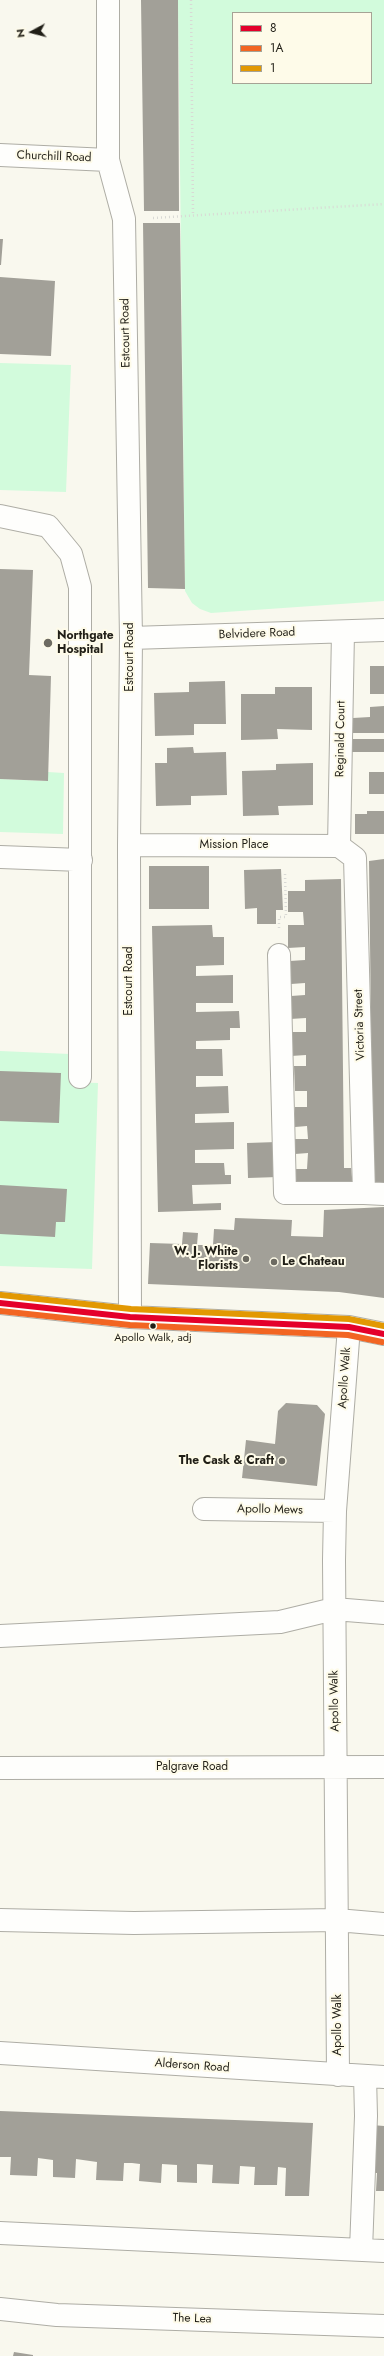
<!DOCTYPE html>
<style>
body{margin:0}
#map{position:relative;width:384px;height:2356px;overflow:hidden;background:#f9f8ee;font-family:Jost,sans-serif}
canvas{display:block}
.legend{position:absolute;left:232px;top:12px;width:140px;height:72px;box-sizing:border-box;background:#fefbe9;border:1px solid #a6a395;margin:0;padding:5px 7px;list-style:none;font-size:12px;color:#211f17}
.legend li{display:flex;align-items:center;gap:8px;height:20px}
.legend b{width:20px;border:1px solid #a6a395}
.north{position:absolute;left:12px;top:12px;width:40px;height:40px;-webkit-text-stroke:3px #fefbe9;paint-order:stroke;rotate:263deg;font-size:11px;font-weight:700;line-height:16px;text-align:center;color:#211f17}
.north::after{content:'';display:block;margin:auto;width:14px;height:18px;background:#211f17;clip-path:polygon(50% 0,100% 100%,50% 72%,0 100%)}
</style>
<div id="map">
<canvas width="384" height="2356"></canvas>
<ul class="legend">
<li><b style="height:5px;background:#e4002b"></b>8</li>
<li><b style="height:5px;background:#f26522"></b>1A</li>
<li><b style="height:5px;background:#e29802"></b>1</li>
</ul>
<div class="north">N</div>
</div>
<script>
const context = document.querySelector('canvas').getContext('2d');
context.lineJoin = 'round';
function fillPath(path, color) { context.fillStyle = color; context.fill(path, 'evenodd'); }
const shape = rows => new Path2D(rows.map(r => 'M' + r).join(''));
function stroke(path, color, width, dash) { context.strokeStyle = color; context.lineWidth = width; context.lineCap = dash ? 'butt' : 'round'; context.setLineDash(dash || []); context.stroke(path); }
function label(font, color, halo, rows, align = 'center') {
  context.font = font + ' Jost,sans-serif'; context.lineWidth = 4; context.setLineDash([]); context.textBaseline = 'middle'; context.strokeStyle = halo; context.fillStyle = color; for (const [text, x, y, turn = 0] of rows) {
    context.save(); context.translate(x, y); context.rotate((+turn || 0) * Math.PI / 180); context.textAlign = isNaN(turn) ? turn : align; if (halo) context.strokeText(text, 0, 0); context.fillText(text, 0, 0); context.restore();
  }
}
const green = shape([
 [178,0,384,0,384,601,211,613,200,609,192,603,185,591],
 [233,13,371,13,371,83,233,83],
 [0,363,71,365,66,492,0,490],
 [48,772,64,773,63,834,0,832,0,779,48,781],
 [0,1051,70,1054,70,1082,98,1083,92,1269,0,1266]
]);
const building = shape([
 [141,0,178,0,179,211,144,211],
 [143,223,180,223,185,589,148,588],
 [0,239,3,239,1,265,0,265],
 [0,277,55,281,51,356,0,354],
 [0,569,33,570,29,675,51,676,48,781,0,779],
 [370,666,384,666,384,694,370,694],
 [225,681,226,724,194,724,194,735,155,736,154,693,189,692,189,682],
 [275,687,312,687,312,730,277,729,278,739,241,740,241,694,275,694],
 [384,706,384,733,353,733,353,718,370,717,370,707],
 [352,739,384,739,384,752,352,752],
 [193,747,194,753,226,752,227,795,191,796,191,805,156,806,155,763,167,763,167,748],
 [313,763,313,805,278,806,279,815,243,816,242,771,276,770,276,764],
 [369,772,384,772,384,794,369,794],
 [367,811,384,811,384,834,355,834,355,814,367,814],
 [384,859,384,1187,373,1188,369,861],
 [149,866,209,866,209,909,149,909],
 [281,869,283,910,276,910,276,924,257,924,257,908,245,909,244,870],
 [341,879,344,1168,351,1168,353,1187,290,1189,289,1169,307,1169,308,1153,295,1154,295,1139,308,1139,307,1126,295,1127,295,1107,307,1107,307,1091,295,1091,294,1066,306,1066,306,1055,291,1056,291,1032,306,1032,306,1018,290,1019,291,996,305,995,305,983,291,984,290,961,305,960,305,947,288,948,288,925,304,925,303,912,288,912,288,891,305,891,305,880],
 [212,925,213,937,224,937,224,965,196,966,196,976,233,975,233,1003,196,1003,196,1012,239,1011,240,1028,230,1028,230,1040,196,1041,196,1049,222,1049,223,1076,196,1076,196,1087,228,1086,229,1113,195,1114,195,1123,234,1122,234,1149,195,1150,195,1163,224,1163,225,1175,231,1175,231,1184,192,1185,193,1204,221,1203,221,1210,158,1212,152,926],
 [0,1071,61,1073,59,1123,0,1121],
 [277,1142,278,1177,248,1178,247,1143],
 [0,1185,67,1189,65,1222,56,1222,55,1237,0,1234],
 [384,1207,384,1298,339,1292,148,1284,150,1243,182,1244,183,1232,198,1233,197,1245,213,1245,214,1229,234,1230,235,1218,292,1220,291,1236,323,1237,324,1210],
 [286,1403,317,1405,325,1414,317,1486,242,1478,246,1440,275,1444,278,1411],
 [0,2111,313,2123,309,2196,285,2196,286,2168,278,2167,277,2185,254,2185,255,2167,240,2166,239,2184,212,2183,213,2165,197,2164,197,2183,177,2182,177,2165,162,2164,161,2183,139,2181,140,2164,132,2163,124,2163,123,2181,96,2180,97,2162,76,2159,75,2178,53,2177,53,2160,38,2158,37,2176,10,2175,11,2157,0,2157],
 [372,2125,384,2126,384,2191,376,2191,377,2173,369,2173],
 [14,2352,33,2355,33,2356,13,2356]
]);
const path = shape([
 [191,0,193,215],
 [153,218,384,204],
 [279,928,279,917,286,917,285,873]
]);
const minor = shape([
 [108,0,108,160,124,219,131,638,129,845,130,1317],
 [0,155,108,160],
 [0,516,48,526,71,554,80,587,80,1077],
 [131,638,384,630],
 [129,845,339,846],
 [339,846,355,858,364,1193,384,1194],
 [339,846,343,632],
 [0,857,81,860],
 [279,955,285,1193,364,1193],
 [0,1303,130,1317,349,1327,384,1334],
 [204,1509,335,1511],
 [0,1636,280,1622,334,1609,384,1613],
 [0,1768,384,1767],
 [0,1920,134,1923,337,1920,384,1924],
 [0,2053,384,2077],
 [338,2075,334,1560,335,1511,349,1327],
 [0,2233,384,2251],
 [361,2250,366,2116,365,2076],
 [0,2309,57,2315,384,2326]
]);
const bus1 = shape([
 [0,1303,130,1317,349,1327,384,1334]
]);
const bus2 = shape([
 [0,1311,130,1325,348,1335,382,1342]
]);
const bus3 = shape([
 [1,1295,131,1309,349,1319,384,1326]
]);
const markers = [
 [48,643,5,"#6d6b62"],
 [246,1259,4,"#6d6b62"],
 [274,1262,4,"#6d6b62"],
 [153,1326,3.5,"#211f17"],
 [282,1461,4,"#6d6b62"]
];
const busNames = [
 ["Apollo Walk, adj",153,1338]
];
const streetNames = [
 ["Churchill Road",54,157,2],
 ["Estcourt Road",126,333,-91],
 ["Belvidere Road",257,634,-2],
 ["Estcourt Road",130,657,-90],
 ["Reginald Court",341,739,-89],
 ["Mission Place",234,845],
 ["Estcourt Road",129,981,-90],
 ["Victoria Street",360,1025,-92],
 ["Apollo Walk",345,1378,-86],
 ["Apollo Mews",270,1510,1],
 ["Apollo Walk",335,1701,-91],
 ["Palgrave Road",192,1767],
 ["Apollo Walk",338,2025,-90],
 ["Alderson Road",192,2066,4],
 ["The Lea",192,2319,2]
];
const poiNames = [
 ["Northgate",57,636],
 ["Hospital",57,650],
 ["W. J. White",238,1252,"right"],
 ["Florists",238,1266,"right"],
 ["Le Chateau",282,1262],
 ["The Cask & Craft",274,1461,"right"]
];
fillPath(green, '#d2fbdc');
fillPath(building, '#a2a098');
stroke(minor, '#aeada5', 24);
stroke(path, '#d9d9d5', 2.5, [1, 3]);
stroke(minor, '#fefefc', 22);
stroke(bus1, '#e4002b', 6);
stroke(bus2, '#f26522', 6);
stroke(bus3, '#e29802', 6);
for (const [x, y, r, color] of markers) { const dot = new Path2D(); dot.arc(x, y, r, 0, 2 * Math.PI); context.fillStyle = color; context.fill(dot); stroke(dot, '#fefbe9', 1.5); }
label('11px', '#211f17', '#fefbe9', busNames);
label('12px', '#211f17', '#fefbe9', streetNames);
label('bold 12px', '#211f17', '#fefbe9', poiNames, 'left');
</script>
